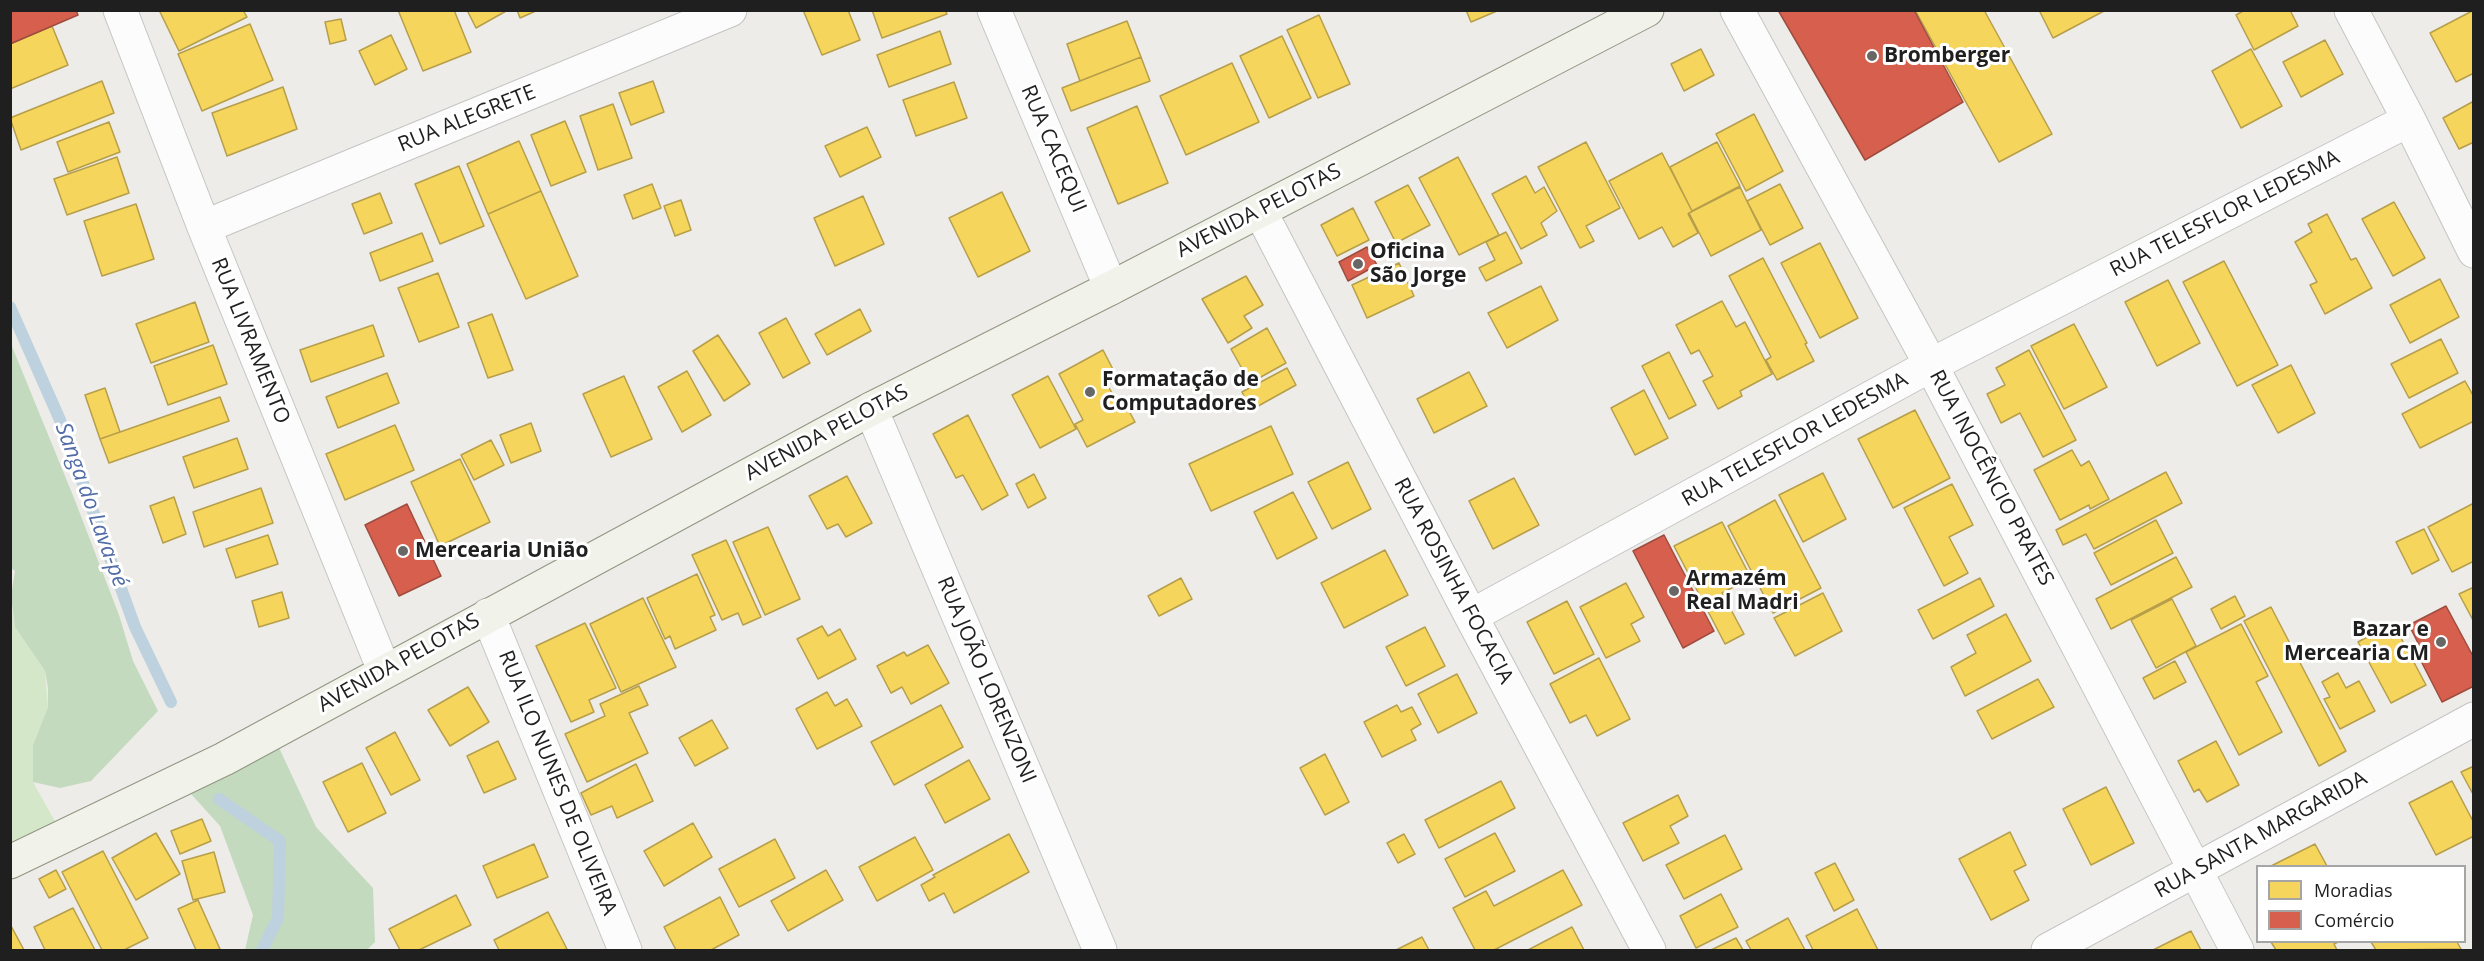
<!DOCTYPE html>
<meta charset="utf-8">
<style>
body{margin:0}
#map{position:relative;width:2484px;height:961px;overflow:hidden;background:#edece8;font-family:"Open Sans",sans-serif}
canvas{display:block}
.frame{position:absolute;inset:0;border:12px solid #1f1f1f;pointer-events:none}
.legend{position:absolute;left:2256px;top:865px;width:210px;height:78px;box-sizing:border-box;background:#fff;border:2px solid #a5a5a5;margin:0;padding:8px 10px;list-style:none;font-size:18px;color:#1f1f1f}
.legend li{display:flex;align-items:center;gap:12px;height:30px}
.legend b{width:30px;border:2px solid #a5a5a5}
</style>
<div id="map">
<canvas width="2484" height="961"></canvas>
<div class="frame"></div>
<ul class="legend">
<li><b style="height:16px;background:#f6d55c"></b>Moradias</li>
<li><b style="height:16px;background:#d6604d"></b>Comércio</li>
</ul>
</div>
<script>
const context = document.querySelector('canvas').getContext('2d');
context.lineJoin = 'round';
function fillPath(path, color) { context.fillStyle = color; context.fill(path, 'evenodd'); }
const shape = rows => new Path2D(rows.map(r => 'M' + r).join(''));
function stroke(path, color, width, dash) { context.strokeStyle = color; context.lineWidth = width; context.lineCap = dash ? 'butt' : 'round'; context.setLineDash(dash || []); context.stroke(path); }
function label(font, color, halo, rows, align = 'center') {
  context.font = font + ' "Open Sans",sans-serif'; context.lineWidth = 6; context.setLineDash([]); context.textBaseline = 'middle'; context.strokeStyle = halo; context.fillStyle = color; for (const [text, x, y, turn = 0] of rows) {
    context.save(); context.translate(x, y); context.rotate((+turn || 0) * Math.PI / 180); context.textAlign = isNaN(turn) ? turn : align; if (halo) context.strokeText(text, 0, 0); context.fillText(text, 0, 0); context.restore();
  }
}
const grass = shape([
 [10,596,15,627,45,671,48,707,33,745,33,782,66,841,10,869]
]);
const forest = shape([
 [11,344,74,498,119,615,133,661,158,711,91,781,60,788,33,782,33,745,48,707,48,688,45,671,15,627,11,596,15,571,10,567],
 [274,737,316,827,373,888,375,942,367,950,245,950,253,915,220,826,183,785]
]);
const homes = shape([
 [159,10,243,10,247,17,179,51,159,10],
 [398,10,454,10,471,52,423,71,398,10],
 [467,10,508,10,476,28,467,10],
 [517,10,538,10,520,18,517,10],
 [803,10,848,10,860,40,822,55,803,10],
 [872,10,945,10,947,14,882,38,872,10],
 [1466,10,1496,10,1497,11,1471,22,1466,10],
 [1915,10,1984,10,2052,134,1999,162,1915,10],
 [2039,10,2104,10,2104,11,2053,38,2039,10],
 [2245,10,2290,10,2298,26,2254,50,2236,15,2245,10],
 [2474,10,2474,73,2456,82,2430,33,2474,10],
 [1319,15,1350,84,1318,98,1287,30,1319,15],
 [341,19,346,40,330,44,325,22,341,19],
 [1127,21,1141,57,1080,81,1067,44,1127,21],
 [250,24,273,80,202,111,178,54,250,24],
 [52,26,68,65,10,89,10,44,52,26],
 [940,31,951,64,889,87,877,55,940,31],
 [391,35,407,69,375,85,359,51,391,35],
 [1282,36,1311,98,1269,118,1240,56,1282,36],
 [2325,40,2343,74,2301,97,2283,62,2325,40],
 [1701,49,1714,75,1684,91,1671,64,1701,49],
 [2251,49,2282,106,2241,128,2212,71,2251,49],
 [1141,57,1150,81,1071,111,1062,88,1141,57],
 [1232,63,1259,122,1186,155,1160,96,1232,63],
 [102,81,114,113,21,150,10,118,102,81],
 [653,81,664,112,631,125,619,93,653,81],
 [954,82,967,118,916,136,903,100,954,82],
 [283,87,297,129,227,156,212,113,283,87],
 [2474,101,2474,142,2459,149,2443,118,2474,101],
 [613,104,632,158,598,170,580,116,613,104],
 [1137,106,1168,183,1118,204,1087,128,1137,106],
 [1754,114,1783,171,1746,191,1716,134,1754,114],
 [565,121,586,172,551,186,531,135,565,121],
 [109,122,120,152,68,172,57,142,109,122],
 [867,127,881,157,840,177,825,146,867,127],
 [519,141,541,191,488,214,467,164,519,141],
 [1586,142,1620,208,1586,226,1594,241,1580,248,1538,167,1586,142],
 [1717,142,1740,186,1692,211,1670,167,1717,142],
 [1662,153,1692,211,1688,214,1698,233,1673,247,1662,227,1639,239,1609,181,1662,153],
 [117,157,129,193,67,215,54,179,117,157],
 [1458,157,1499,235,1459,255,1419,178,1458,157],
 [459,166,484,226,440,244,415,184,459,166],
 [1526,176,1535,193,1544,187,1557,211,1541,223,1547,235,1521,249,1492,194,1526,176],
 [652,184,661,208,633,219,624,195,652,184],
 [1780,184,1803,228,1770,245,1747,201,1780,184],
 [1408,185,1430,225,1396,243,1375,202,1408,185],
 [1740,187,1761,230,1711,256,1689,213,1740,187],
 [541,191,578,276,526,299,488,214,541,191],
 [1002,192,1030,251,978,277,949,218,1002,192],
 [380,193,392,223,364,234,352,204,380,193],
 [863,196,884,244,835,266,814,218,863,196],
 [681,200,691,230,675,236,664,206,681,200],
 [2394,202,2425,258,2393,276,2362,219,2394,202],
 [136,204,154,259,102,276,84,221,136,204],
 [1353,208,1369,240,1337,256,1321,225,1353,208],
 [2327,214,2351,260,2356,258,2372,288,2325,314,2310,285,2317,282,2295,242,2312,232,2308,224,2327,214],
 [1506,232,1522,263,1486,281,1479,268,1495,260,1486,242,1506,232],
 [422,233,433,261,380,281,370,253,422,233],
 [1820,243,1858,318,1820,338,1781,263,1820,243],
 [1763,258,1807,343,1805,344,1814,361,1777,380,1766,360,1771,357,1729,276,1763,258],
 [2224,261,2278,365,2237,386,2183,282,2224,261],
 [1399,263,1414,296,1367,318,1352,285,1399,263],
 [438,273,459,327,419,342,398,288,438,273],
 [1246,276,1263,305,1244,316,1252,328,1228,343,1202,299,1246,276],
 [2440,279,2459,317,2410,343,2390,305,2440,279],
 [2168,280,2200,343,2157,366,2125,302,2168,280],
 [1541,286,1558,320,1507,348,1488,313,1541,286],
 [1722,301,1736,327,1745,322,1772,374,1740,391,1742,396,1718,409,1703,381,1713,376,1699,350,1691,354,1676,325,1722,301],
 [195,302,209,342,151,363,136,324,195,302],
 [860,309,871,331,827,355,815,334,860,309],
 [492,314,513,370,488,378,468,323,492,314],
 [786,318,810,363,783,378,759,333,786,318],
 [2074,324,2107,387,2064,409,2031,346,2074,324],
 [373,325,384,356,311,382,300,350,373,325],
 [1267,328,1286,363,1250,383,1231,349,1267,328],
 [718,335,750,384,724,401,693,351,718,335],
 [2441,339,2458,373,2409,398,2391,364,2441,339],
 [213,345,227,384,168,405,154,366,213,345],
 [1103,350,1118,379,1107,384,1117,402,1123,400,1135,422,1087,447,1075,424,1083,420,1059,374,1103,350],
 [2029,350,2076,440,2043,457,2020,413,2001,423,1987,394,2005,385,1996,368,2029,350],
 [1669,352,1696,405,1669,419,1642,366,1669,352],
 [2291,365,2315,413,2278,433,2252,385,2291,365],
 [1287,368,1296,385,1251,410,1242,392,1287,368],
 [687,371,711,415,682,432,658,387,687,371],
 [1469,372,1487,406,1434,433,1417,399,1469,372],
 [387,373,399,403,338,428,326,397,387,373],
 [624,376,652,439,611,457,583,394,624,376],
 [1048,376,1076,429,1040,448,1012,395,1048,376],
 [2465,381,2474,397,2474,421,2420,448,2402,414,2465,381],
 [105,388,120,432,100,439,85,395,105,388],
 [1644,390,1668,438,1635,455,1611,408,1644,390],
 [220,397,229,421,109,463,100,439,220,397],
 [1915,410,1950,478,1893,508,1858,439,1915,410],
 [968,415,1008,495,982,510,963,475,956,478,933,434,968,415],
 [531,423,541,451,511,463,500,435,531,423],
 [395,425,414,470,345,500,326,454,395,425],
 [1271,426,1293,474,1211,511,1189,464,1271,426],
 [237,438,248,469,194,488,183,457,237,438],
 [491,440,504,465,474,480,461,455,491,440],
 [2072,450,2081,466,2089,461,2109,499,2090,509,2089,505,2060,520,2034,470,2072,450],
 [460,459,490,522,440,546,411,482,460,459],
 [1348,462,1371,509,1332,529,1308,482,1348,462],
 [2166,472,2182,503,2094,549,2086,534,2063,545,2056,530,2166,472],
 [1823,473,1846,519,1803,542,1779,495,1823,473],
 [1034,474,1046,498,1028,508,1016,484,1034,474],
 [847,476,872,523,846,537,838,524,827,529,809,496,847,476],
 [1514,478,1539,525,1493,549,1469,501,1514,478],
 [1952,484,1973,525,1949,537,1968,573,1944,586,1904,508,1952,484],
 [261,488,273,523,204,547,193,512,261,488],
 [1293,492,1317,538,1277,559,1254,512,1293,492],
 [174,497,186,534,163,543,150,506,174,497],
 [1775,500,1821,588,1773,613,1728,526,1775,500],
 [2474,503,2474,561,2452,572,2428,527,2474,503],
 [2156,520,2173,553,2111,585,2094,553,2156,520],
 [1722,522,1751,578,1722,593,1744,634,1725,644,1674,546,1722,522],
 [768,527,800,599,765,615,733,542,768,527],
 [2424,529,2439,560,2412,574,2396,542,2424,529],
 [268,535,278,564,236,578,226,549,268,535],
 [726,540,761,617,743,625,738,613,722,620,692,555,726,540],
 [1385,550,1408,595,1344,628,1321,583,1385,550],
 [2176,557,2192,587,2111,629,2096,599,2176,557],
 [697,574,715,615,710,617,716,630,675,649,670,636,665,639,647,598,697,574],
 [1181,578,1192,599,1159,616,1148,596,1181,578],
 [1980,578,1994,606,1933,639,1918,610,1980,578],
 [1626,583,1644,617,1631,624,1640,641,1606,658,1580,607,1626,583],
 [2474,587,2474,622,2459,594,2474,587],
 [282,592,289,618,259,627,252,601,282,592],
 [1823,593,1842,631,1795,656,1774,618,1823,593],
 [2235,596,2245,616,2221,629,2211,609,2235,596],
 [643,598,676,667,621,692,590,624,643,598],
 [2172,599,2196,646,2156,668,2131,620,2172,599],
 [1567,601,1594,654,1554,674,1527,622,1567,601],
 [2271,607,2346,751,2319,766,2244,621,2271,607],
 [2006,614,2031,661,1965,696,1951,667,1976,653,1967,635,2006,614],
 [585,623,616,688,589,700,594,712,571,722,536,646,585,623],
 [2393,623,2426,685,2391,703,2358,642,2393,623],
 [2241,624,2268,676,2256,682,2282,732,2239,755,2186,652,2241,624],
 [822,626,828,636,840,629,856,659,818,679,797,639,822,626],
 [1425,627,1445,666,1406,686,1386,647,1425,627],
 [928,645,949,683,911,704,902,687,891,693,877,666,904,652,907,656,928,645],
 [1599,658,1630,719,1597,736,1586,715,1570,723,1550,684,1599,658],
 [2175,661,2186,682,2154,699,2143,678,2175,661],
 [2338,673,2346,688,2359,681,2375,711,2340,729,2324,699,2330,697,2322,682,2338,673],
 [1457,674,1477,713,1438,733,1418,694,1457,674],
 [2038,679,2054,707,1992,739,1977,711,2038,679],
 [639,686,648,705,629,713,648,753,587,782,565,734,605,716,600,704,639,686],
 [468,687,489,722,450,746,428,710,468,687],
 [827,692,835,706,847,699,862,726,817,749,796,709,827,692],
 [941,705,963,747,894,785,871,742,941,705],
 [1397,705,1401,712,1412,707,1421,724,1411,730,1416,740,1382,757,1364,722,1397,705],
 [712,720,728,748,695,766,679,738,712,720],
 [395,732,420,780,391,795,366,748,395,732],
 [498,741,516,779,484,793,467,756,498,741],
 [2216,741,2239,785,2207,802,2199,789,2194,792,2178,761,2216,741],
 [1325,754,1349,802,1325,815,1300,768,1325,754],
 [969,760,990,799,945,823,925,785,969,760],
 [362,763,386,813,348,832,323,782,362,763],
 [636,764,653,801,617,818,612,806,591,815,581,793,636,764],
 [2474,766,2474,796,2461,772,2474,766],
 [1501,781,1515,808,1439,848,1425,820,1501,781],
 [2452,781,2474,823,2474,836,2436,855,2409,803,2452,781],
 [2106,787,2134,843,2091,865,2063,809,2106,787],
 [1678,795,1688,816,1670,826,1679,843,1643,861,1623,823,1678,795],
 [202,819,211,841,180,854,171,831,202,819],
 [693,823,712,857,664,886,644,851,693,823],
 [2010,832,2026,865,2014,871,2029,900,1991,920,1959,859,2010,832],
 [156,833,180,874,136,900,112,858,156,833],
 [1495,833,1515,871,1465,897,1445,859,1495,833],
 [1009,834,1029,872,954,913,944,893,929,901,921,885,935,877,933,875,1009,834],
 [1404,834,1415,854,1398,863,1387,843,1404,834],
 [1725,835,1742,869,1684,899,1666,865,1725,835],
 [915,837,933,870,877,901,859,867,915,837],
 [775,839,795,878,739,907,719,869,775,839],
 [534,844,548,877,497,898,483,866,534,844],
 [2315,844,2327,866,2271,866,2315,844],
 [103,851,148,938,124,950,102,950,62,872,103,851],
 [214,852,225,892,193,900,182,861,214,852],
 [1835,863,1854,900,1834,911,1815,873,1835,863],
 [56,870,66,889,49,898,39,879,56,870],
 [826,870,843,900,788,931,771,901,826,870],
 [1563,870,1582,905,1494,950,1475,950,1453,908,1486,891,1494,906,1563,870],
 [1721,894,1738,927,1696,948,1680,916,1721,894],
 [456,895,471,925,419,950,400,950,389,929,456,895],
 [720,897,739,935,711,950,676,950,664,927,720,897],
 [198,900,220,949,216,950,196,950,178,909,198,900],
 [73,908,95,950,45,950,34,927,73,908],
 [1857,909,1878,950,1813,950,1806,936,1857,909],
 [548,912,567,949,563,950,499,950,494,940,548,912],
 [1788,918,1805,950,1751,950,1746,941,1788,918],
 [10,924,24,950,10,950,10,924],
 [1572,927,1584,950,1528,950,1572,927],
 [2191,931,2201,950,2153,950,2191,931],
 [1422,937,1429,950,1396,950,1422,937],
 [1736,938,1743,950,1711,950,1736,938],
 [2271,942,2338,942,2334,944,2337,950,2276,950,2271,942],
 [2371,942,2457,942,2461,949,2376,950,2371,942]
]);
const shops = shape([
 [10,10,76,10,78,15,10,44,10,10],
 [1778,10,1914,10,1963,102,1865,160,1778,10],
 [1367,247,1377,265,1348,281,1339,262,1367,247],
 [407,504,441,576,399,596,365,525,407,504],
 [1664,535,1714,631,1683,648,1633,551,1664,535],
 [2446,606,2474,658,2474,686,2442,702,2421,661,2426,659,2409,625,2446,606]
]);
const stream = shape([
 [10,307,60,420,135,627,171,702],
 [219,799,280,841,278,918,262,950]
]);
const street = shape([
 [120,10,204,227,384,670],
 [994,10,1111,288],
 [1737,10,1931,365,2237,950],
 [2351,10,2409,120,2474,251],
 [1260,211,1471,616,1649,950],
 [204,227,730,10],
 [871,409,1100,950],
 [488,615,625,950],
 [1471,616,1931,365,2409,120],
 [2048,950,2474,719]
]);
const secondary = shape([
 [10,862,224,759,871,409,1111,288,1647,10]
]);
const markers = [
 [1872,56,6,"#676765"],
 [1358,264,6,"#676765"],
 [1090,392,6,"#676765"],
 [403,551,6,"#676765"],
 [1674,591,6,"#676765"],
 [2441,642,6,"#676765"]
];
const poiNames = [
 ["Bromberger",1884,56],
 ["Oficina",1370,252],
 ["São Jorge",1370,276],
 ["Formatação de",1102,380],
 ["Computadores",1102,404],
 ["Mercearia União",415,551],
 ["Armazém",1686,579],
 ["Real Madri",1686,603],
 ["Bazar e",2429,630,"right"],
 ["Mercearia CM",2429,654,"right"]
];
const streetNames = [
 ["RUA ALEGRETE",467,119,-22],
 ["RUA CACEQUI",1053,149,67],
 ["AVENIDA PELOTAS",1259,211,-27],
 ["RUA TELESFLOR LEDESMA",2225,214,-27],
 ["RUA LIVRAMENTO",250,341,68],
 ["AVENIDA PELOTAS",827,433,-28],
 ["RUA TELESFLOR LEDESMA",1795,440,-29],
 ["RUA INOCÊNCIO PRATES",1991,478,62],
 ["RUA ROSINHA FOCACIA",1453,581,62],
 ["AVENIDA PELOTAS",399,663,-29],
 ["RUA JOÃO LORENZONI",986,680,67],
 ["RUA ILO NUNES DE OLIVEIRA",557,783,68],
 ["RUA SANTA MARGARIDA",2261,835,-29]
];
const waterNames = [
 ["Sanga do Lava-pé",91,505,70]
];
fillPath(grass, '#d4e8c9');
fillPath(forest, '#c4dabf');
fillPath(homes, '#f6d55c');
stroke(homes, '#b69e4a', 1.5);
fillPath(shops, '#d6604d');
stroke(shops, '#9f4c3f', 1.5);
stroke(stream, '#bdd1de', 12);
stroke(street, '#c4c4c2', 35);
stroke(secondary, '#919581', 35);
stroke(street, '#fcfcfc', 33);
stroke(secondary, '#f1f3eb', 33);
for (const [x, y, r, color] of markers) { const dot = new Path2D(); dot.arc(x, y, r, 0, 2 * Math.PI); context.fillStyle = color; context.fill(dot); stroke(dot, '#fff', 2); }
label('bold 21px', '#1f1f1f', '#fff', poiNames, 'left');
label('21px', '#1f1f1f', '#fff', streetNames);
label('italic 22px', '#526da7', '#fff', waterNames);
</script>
